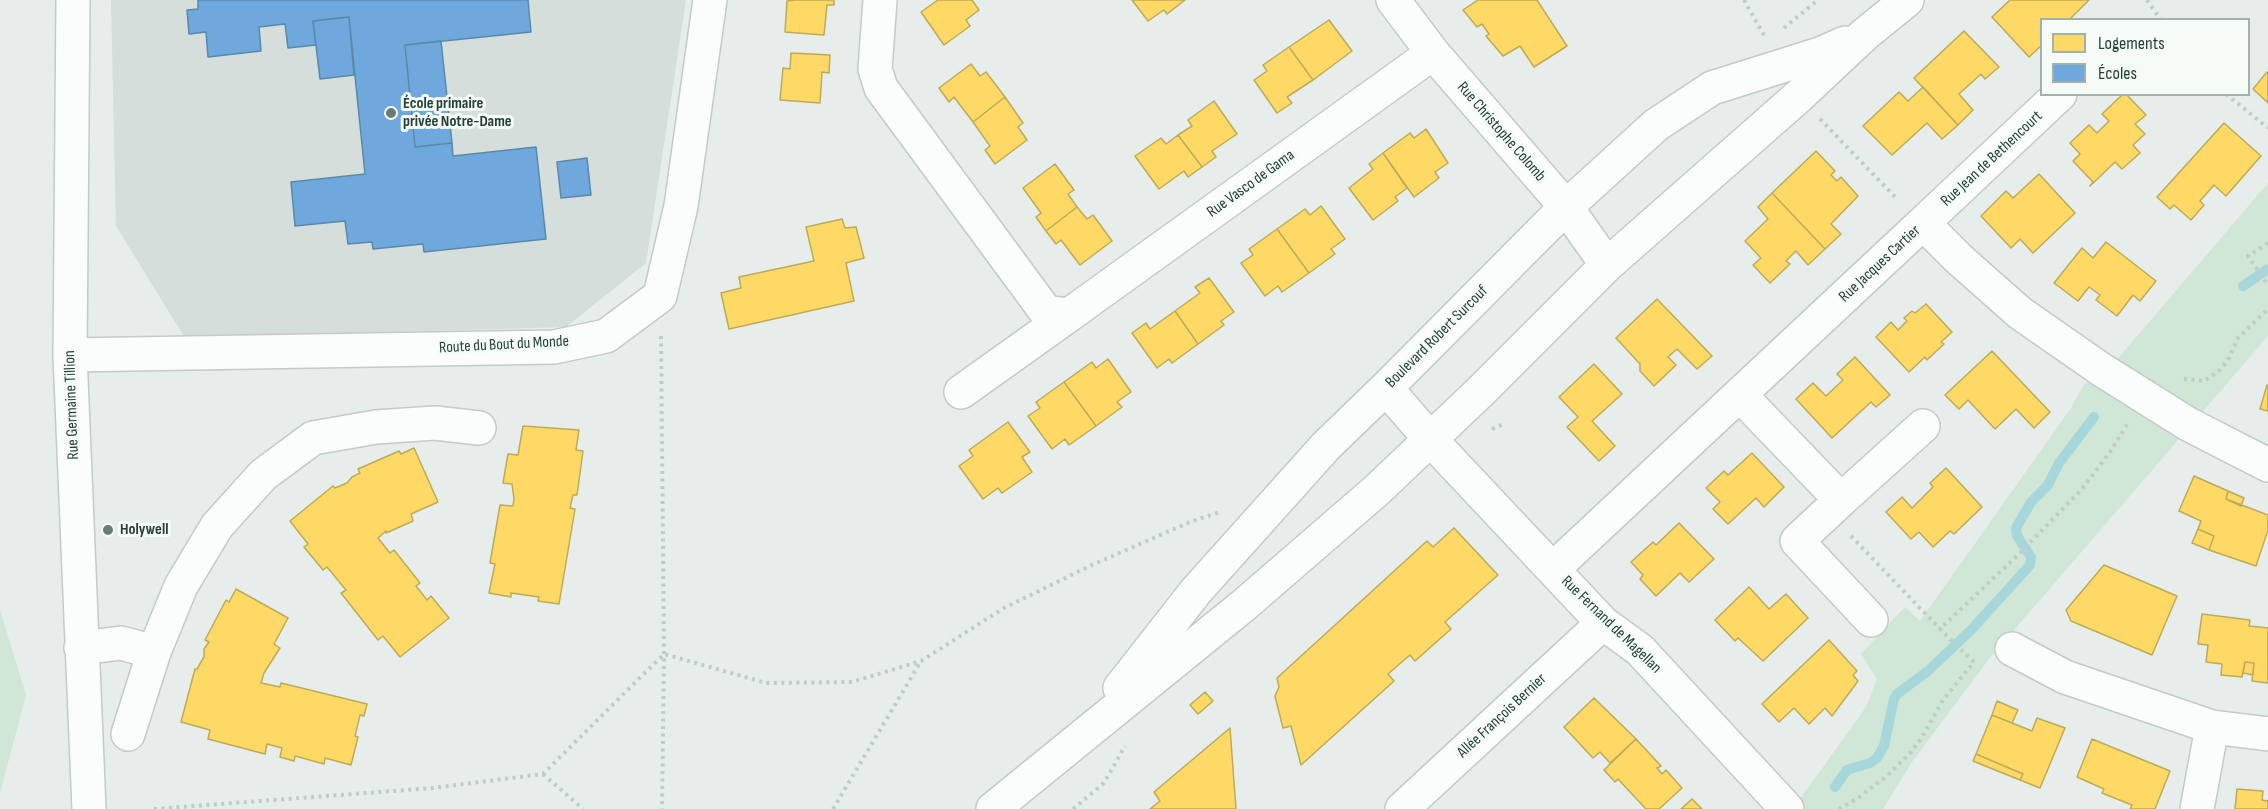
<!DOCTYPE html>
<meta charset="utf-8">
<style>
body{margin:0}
#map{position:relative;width:2268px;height:809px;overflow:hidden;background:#e7edea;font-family:"Sofia Sans Condensed",sans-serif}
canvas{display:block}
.legend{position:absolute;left:2040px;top:18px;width:210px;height:78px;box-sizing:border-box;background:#f6fbf8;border:2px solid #a2b1ab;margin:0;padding:8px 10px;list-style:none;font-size:18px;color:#234137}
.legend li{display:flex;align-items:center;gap:12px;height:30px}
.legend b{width:30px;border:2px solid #a2b1ab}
</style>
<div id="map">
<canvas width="2268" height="809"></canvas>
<ul class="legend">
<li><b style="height:16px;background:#ffd966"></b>Logements</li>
<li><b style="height:16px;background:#6fa8dc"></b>Écoles</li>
</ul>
</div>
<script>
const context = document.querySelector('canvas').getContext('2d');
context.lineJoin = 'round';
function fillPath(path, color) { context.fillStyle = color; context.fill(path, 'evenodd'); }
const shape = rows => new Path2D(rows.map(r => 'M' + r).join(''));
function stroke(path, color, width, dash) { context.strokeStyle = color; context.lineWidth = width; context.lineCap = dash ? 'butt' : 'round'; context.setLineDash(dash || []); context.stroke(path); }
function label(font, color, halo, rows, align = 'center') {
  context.font = font + ' "Sofia Sans Condensed",sans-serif'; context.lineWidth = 6; context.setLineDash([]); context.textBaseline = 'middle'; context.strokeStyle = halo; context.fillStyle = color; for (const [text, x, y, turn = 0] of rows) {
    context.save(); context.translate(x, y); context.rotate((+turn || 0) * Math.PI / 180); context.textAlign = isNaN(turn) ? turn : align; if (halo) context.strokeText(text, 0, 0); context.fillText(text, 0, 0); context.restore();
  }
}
const built = shape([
 [111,0,686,0,646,263,566,327,185,338,116,226]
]);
const green = shape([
 [2268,183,2268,336,1989,659,1912,762,1883,809,1793,809,1866,707,1877,679,1861,654,1905,607,1920,621,2071,408,2083,386,2120,356],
 [0,610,26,695,0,793]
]);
const homes = shape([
 [795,0,834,0,834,5,827,5,824,35,785,32,787,1,795,0],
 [938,0,972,0,979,10,966,20,970,26,944,45,921,12,938,0],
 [1132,0,1185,0,1167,14,1164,10,1148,21,1132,0],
 [1478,0,1537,0,1567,46,1534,67,1520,46,1503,56,1486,36,1489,34,1482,24,1477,27,1463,10,1478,0],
 [2010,0,2089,0,2069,20,2042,20,2042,45,2029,57,1992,17,2010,0],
 [1329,20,1352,51,1313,80,1289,47,1329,20],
 [1964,31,1999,67,1985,79,1981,74,1959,94,1973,110,1958,125,1914,78,1964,31],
 [1289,47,1313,80,1287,97,1292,103,1277,113,1254,80,1267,71,1263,65,1289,47],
 [791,53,830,55,829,73,822,72,820,103,780,100,783,68,790,69,791,53],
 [971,64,980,76,986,72,1005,97,973,122,954,97,949,102,939,88,971,64],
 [2267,72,2268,73,2268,103,2253,89,2267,72],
 [1923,87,1958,125,1942,139,1927,123,1892,155,1863,126,1899,92,1908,101,1923,87],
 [2123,94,2126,94,2146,115,2135,124,2145,134,2133,145,2140,153,2122,169,2115,162,2090,186,2093,182,2073,161,2080,154,2070,143,2089,125,2097,133,2109,121,2102,114,2123,94],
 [1005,97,1023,123,1018,127,1027,140,995,164,985,150,990,146,973,122,1005,97],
 [1214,101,1237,134,1212,151,1216,157,1202,167,1178,135,1192,126,1188,120,1214,101],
 [2224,123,2261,156,2226,196,2214,185,2200,201,2204,205,2191,220,2174,205,2170,209,2157,197,2224,123],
 [1426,129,1448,163,1435,172,1439,178,1414,197,1383,153,1410,133,1414,138,1426,129],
 [1178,135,1202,167,1188,177,1184,171,1159,189,1135,156,1161,138,1166,144,1178,135],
 [1816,151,1835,171,1831,175,1837,181,1841,177,1858,196,1831,224,1841,234,1825,249,1772,193,1816,151],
 [1383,153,1407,188,1395,197,1398,201,1373,220,1349,188,1373,169,1369,164,1383,153],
 [1055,164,1074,190,1068,194,1077,207,1046,231,1036,217,1041,213,1023,188,1055,164],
 [2039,174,2075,213,2033,253,2020,239,2011,248,1981,216,2006,191,2013,198,2039,174],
 [1772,193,1825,249,1808,265,1796,251,1786,261,1790,264,1770,283,1753,265,1761,258,1745,241,1768,219,1758,207,1772,193],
 [1321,206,1345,239,1331,249,1335,254,1309,273,1277,229,1305,209,1310,215,1321,206],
 [1077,207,1087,219,1093,215,1112,241,1080,265,1061,240,1056,244,1046,231,1077,207],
 [842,219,845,228,856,227,864,258,846,263,854,301,729,329,721,293,741,288,739,277,814,261,806,227,842,219],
 [1277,229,1309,273,1282,292,1278,286,1265,296,1241,263,1253,255,1249,249,1277,229],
 [2106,242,2156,281,2140,301,2133,295,2117,316,2096,300,2100,295,2089,287,2078,301,2054,283,2082,248,2093,258,2106,242],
 [1209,278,1234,312,1221,321,1224,325,1198,344,1175,311,1200,293,1195,287,1209,278],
 [1657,299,1712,356,1697,369,1677,349,1668,357,1676,365,1654,386,1640,371,1640,364,1616,338,1657,299],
 [1926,304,1952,332,1941,342,1944,344,1927,360,1925,357,1909,372,1876,337,1891,322,1898,330,1907,321,1904,318,1912,311,1915,313,1926,304],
 [1175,311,1198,344,1172,363,1169,359,1157,368,1132,333,1146,323,1150,329,1175,311],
 [1992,351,2050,412,2034,428,2016,409,1995,429,1968,400,1959,409,1945,395,1992,351],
 [1855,357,1890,395,1876,407,1871,402,1832,438,1796,399,1813,383,1826,396,1843,380,1837,374,1855,357],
 [1108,359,1131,392,1117,402,1122,407,1096,426,1064,382,1092,362,1096,368,1108,359],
 [1594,364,1622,394,1592,421,1615,446,1599,461,1567,427,1578,417,1559,397,1594,364],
 [1064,382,1096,426,1069,445,1065,439,1052,449,1028,416,1040,408,1036,402,1064,382],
 [2267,385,2268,385,2268,411,2260,409,2267,385],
 [1008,422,1030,452,1022,457,1032,472,1002,493,998,488,983,499,959,466,973,456,969,450,1008,422],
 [523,426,579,430,576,450,583,451,577,495,573,495,570,508,575,509,559,604,538,601,539,597,511,593,511,597,489,593,495,564,490,563,500,505,513,506,514,499,512,484,503,483,508,454,518,455,523,426],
 [414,448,438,502,411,514,413,521,386,533,386,531,378,538,390,553,394,550,420,583,416,586,427,600,431,596,449,618,400,657,383,636,378,640,341,593,346,590,327,567,323,570,304,547,308,544,290,521,333,486,335,488,347,483,352,477,360,473,358,469,399,451,401,454,414,448],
 [1752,453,1784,487,1764,507,1756,498,1728,524,1713,509,1720,502,1706,488,1724,471,1728,475,1752,453],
 [1946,468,1982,507,1954,534,1950,531,1933,547,1919,532,1911,539,1886,512,1902,497,1912,508,1933,487,1930,483,1946,468],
 [2194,476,2228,491,2226,499,2268,515,2268,530,2256,566,2209,550,2214,536,2198,529,2201,521,2179,511,2194,476],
 [2228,491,2244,498,2241,506,2226,499,2228,491],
 [1679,523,1714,559,1689,582,1680,573,1656,596,1640,579,1643,575,1631,562,1653,542,1656,545,1679,523],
 [1454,528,1498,575,1445,622,1451,629,1415,661,1410,655,1388,674,1394,681,1301,765,1291,726,1283,728,1275,696,1279,687,1277,678,1427,541,1433,547,1454,528],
 [2198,529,2214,536,2209,550,2192,543,2198,529],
 [2104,565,2177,596,2152,655,2071,621,2066,610,2104,565],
 [1749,587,1769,609,1786,594,1808,618,1763,661,1738,638,1735,641,1715,620,1749,587],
 [236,589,288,618,274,644,280,648,264,673,261,683,280,687,281,683,367,704,364,716,360,715,355,736,358,737,351,765,325,758,324,764,295,756,294,761,280,757,282,748,267,744,265,754,208,739,210,730,181,722,195,669,197,669,204,657,204,649,209,642,205,640,226,600,229,602,236,589],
 [2202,614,2250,620,2249,626,2268,628,2268,683,2252,681,2254,663,2245,662,2242,677,2221,675,2222,664,2206,662,2208,645,2198,644,2202,614],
 [1829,640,1857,671,1853,675,1858,681,1832,716,1825,708,1809,724,1794,708,1779,722,1762,704,1829,640],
 [2245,662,2254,663,2253,675,2243,673,2245,662],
 [1205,692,1213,701,1198,714,1190,705,1205,692],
 [1594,698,1636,739,1610,763,1600,752,1593,758,1564,727,1594,698],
 [1997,701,2018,710,2012,723,1992,715,1997,701],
 [1992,715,2032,731,2037,718,2065,728,2040,788,2020,780,2023,774,1976,754,1992,715],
 [1230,728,1236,809,1150,809,1160,801,1154,792,1230,728],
 [1636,739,1661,766,1657,768,1662,774,1666,770,1682,788,1659,809,1646,809,1618,779,1615,782,1604,770,1636,739],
 [2092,739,2170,771,2155,809,2130,809,2132,805,2102,793,2104,789,2077,777,2092,739],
 [1976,754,2023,774,2020,780,1973,761,1976,754],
 [2237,789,2263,791,2262,800,2268,801,2268,809,2235,809,2237,789],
 [1692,799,1702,809,1681,809,1692,799]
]);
const schools = shape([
 [198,0,528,0,531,32,405,45,415,147,452,143,453,156,536,147,546,239,424,252,423,244,373,249,372,242,348,244,345,221,295,226,291,182,365,174,349,17,313,21,316,45,288,48,285,24,259,27,261,51,208,57,206,32,189,34,187,10,198,9,198,0],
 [349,17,354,75,320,79,313,21,349,17],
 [441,41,452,143,415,147,405,45,441,41],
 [587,158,591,195,561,198,557,162,587,158]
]);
const stream = shape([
 [2243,286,2268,269],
 [1835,787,1847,770,1870,763,1877,758,1884,746,1894,699,1897,694,1928,671,1972,629,2030,565,2031,557,2017,536,2016,528,2031,502,2048,485,2059,463,2094,417]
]);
const path = shape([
 [1744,0,1765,37],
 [2147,0,2161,20],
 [1784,28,1818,0],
 [2226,94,2268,128],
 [1820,119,1898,200],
 [2268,243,2248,256,2268,285],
 [661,336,664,654,662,809],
 [2184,379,2204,381,2218,372,2228,360,2238,338,2268,309],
 [1492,429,1504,424],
 [1851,536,1940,629],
 [543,774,583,809],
 [154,809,433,788,543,774,664,654,766,683,852,682,921,661,1004,608,1092,565,1190,522,1220,512],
 [833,809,921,661],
 [1073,809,1104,783,1125,746],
 [1839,809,1858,798,1888,775,1911,752,1922,737,1943,700,1974,662,1940,629,2021,552,2082,489,2110,452,2128,423]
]);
const minor = shape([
 [73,0,70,355,89,809],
 [880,0,875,69,881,88,1046,312,1069,315,1433,53],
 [1393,0,1433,53,1566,207,1607,265],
 [1923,223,2060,94],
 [70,355,554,347,606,336,660,296,681,206,710,0],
 [1386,388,1430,439,1603,623,1640,650,1787,809],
 [961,392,1069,315],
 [1740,395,1841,500,1923,426],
 [1841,500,1797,541,1871,620],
 [1553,569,1923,223,1959,259,2020,313,2102,370,2188,424,2268,465],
 [81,648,121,643,154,652],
 [2012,649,2065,677,2212,727,2197,809],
 [1120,688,1196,591,1326,446,1386,388,1566,207,1656,125,1712,88,1820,54,1845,43],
 [2212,727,2268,734],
 [128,734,154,652,181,586,217,526,263,475,313,438,376,427,435,423,479,428],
 [993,809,1244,605,1377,490,1481,391,1607,265,1799,96,1864,35,1907,0],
 [1402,809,1603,623]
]);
const markers = [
 [391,113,6,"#687d76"],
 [108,530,6,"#687d76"]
];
const poiNames = [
 ["École primaire",403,104],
 ["privée Notre-Dame",403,122],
 ["Holywell",120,530]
];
const streetNames = [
 ["Rue Christophe Colomb",1501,132,49],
 ["Rue Jean de Bethencourt",1992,159,-43],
 ["Rue Vasco de Gama",1251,184,-36],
 ["Rue Jacques Cartier",1880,264,-43],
 ["Boulevard Robert Surcouf",1437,337,-45],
 ["Route du Bout du Monde",504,345,-3],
 ["Rue Germaine Tillion",72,405,-92],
 ["Rue Fernand de Magellan",1611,625,44],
 ["Allée François Bernier",1502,716,-43]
];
fillPath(built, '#d5deda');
fillPath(green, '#d0e6d6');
fillPath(homes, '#ffd966');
stroke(homes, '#bdab58', 1.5);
fillPath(schools, '#6fa8dc');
stroke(schools, '#5889aa', 1.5);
stroke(stream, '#a8d7db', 10);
stroke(minor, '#c4cac7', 36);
stroke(path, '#c2ccc7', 4, [3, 4.5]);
stroke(minor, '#fbfcfc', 33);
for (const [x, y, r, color] of markers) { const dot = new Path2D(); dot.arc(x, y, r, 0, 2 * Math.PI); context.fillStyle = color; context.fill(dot); stroke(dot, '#f6fbf8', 2); }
label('bold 16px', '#234137', '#f6fbf8', poiNames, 'left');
label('16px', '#234137', '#f6fbf8', streetNames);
</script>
